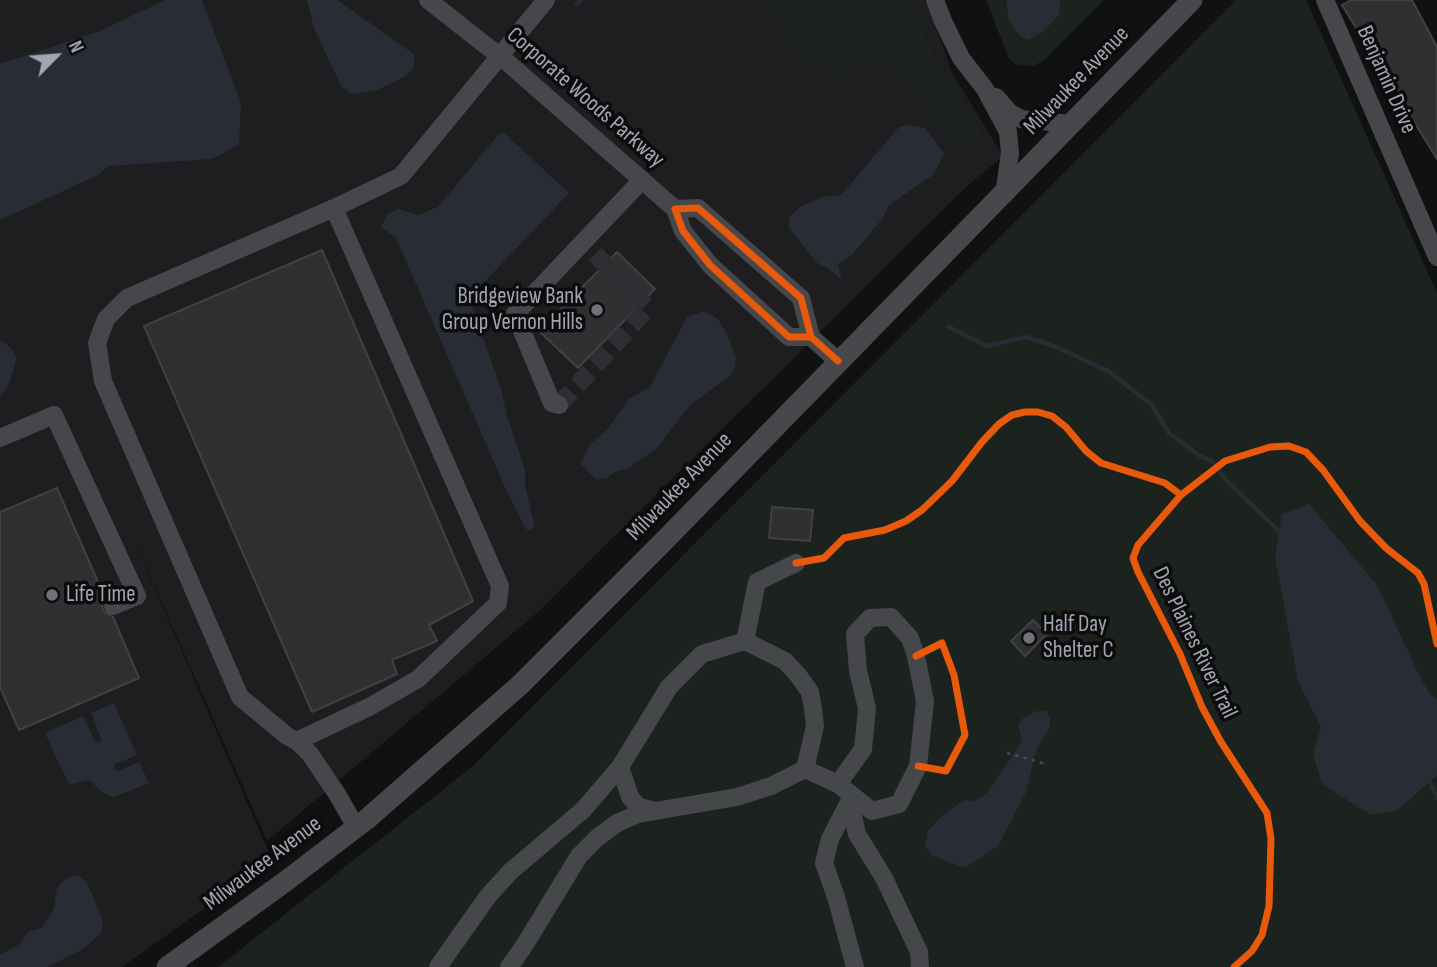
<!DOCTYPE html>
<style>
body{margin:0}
#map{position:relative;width:1437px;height:967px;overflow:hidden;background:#111112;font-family:"Sofia Sans Condensed",sans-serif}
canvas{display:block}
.north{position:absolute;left:21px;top:21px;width:70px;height:70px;-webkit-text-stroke:5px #0c0c0d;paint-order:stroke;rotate:65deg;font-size:19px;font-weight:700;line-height:28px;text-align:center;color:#a3a5b2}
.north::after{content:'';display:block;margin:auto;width:24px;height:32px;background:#a3a5b2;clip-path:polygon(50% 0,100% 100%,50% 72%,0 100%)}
</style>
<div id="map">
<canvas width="1437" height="967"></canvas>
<div class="north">N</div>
</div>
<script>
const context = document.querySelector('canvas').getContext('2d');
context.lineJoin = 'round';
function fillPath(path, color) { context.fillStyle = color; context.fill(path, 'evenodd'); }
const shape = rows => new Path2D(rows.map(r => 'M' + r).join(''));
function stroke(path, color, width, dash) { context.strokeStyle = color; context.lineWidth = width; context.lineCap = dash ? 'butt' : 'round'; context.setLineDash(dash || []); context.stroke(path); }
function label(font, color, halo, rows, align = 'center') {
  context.font = font + ' "Sofia Sans Condensed",sans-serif'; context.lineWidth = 7; context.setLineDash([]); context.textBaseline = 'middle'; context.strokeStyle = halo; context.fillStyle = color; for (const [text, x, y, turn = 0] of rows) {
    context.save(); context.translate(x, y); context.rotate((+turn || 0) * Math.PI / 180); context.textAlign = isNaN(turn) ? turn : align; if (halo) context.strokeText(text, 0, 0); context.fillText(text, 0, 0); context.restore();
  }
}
const built = shape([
 [0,0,928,0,951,71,1003,156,964,189,537,613,267,841,130,531,272,860,122,967,0,967]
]);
const green = shape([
 [771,0,907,0,938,63,962,103,969,106,984,140,957,156,934,123,904,72,879,66,829,74,800,56],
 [986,0,1006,0,1005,3,1060,3,1061,0,1104,0,1043,61,1033,66,1015,64,1009,59],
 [1236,0,1306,0,1437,293,1437,967,218,967,472,767]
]);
const water = shape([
 [165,0,202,0,241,103,239,145,212,159,108,166,98,175,0,220,0,64,100,31],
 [307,0,337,0,414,54,414,67,405,77,377,90,352,94,341,86,314,28],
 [1006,0,1061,0,1059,15,1044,31,1027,40,1018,34,1009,21],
 [909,125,925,128,944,154,933,175,889,205,882,219,853,254,838,264,842,280,826,267,817,263,789,228,789,218,800,207,822,197,841,195,899,127],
 [504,133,569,193,469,298,501,389,507,416,525,470,525,485,534,524,531,531,526,529,508,494,396,238,381,227,388,214,398,209,418,215,438,207,498,135],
 [704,311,717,318,726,332,736,357,735,368,729,377,691,404,657,448,627,469,617,471,606,478,596,479,581,464,589,445,607,430,629,399,650,387,687,317],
 [0,340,10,347,17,357,9,385,0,397],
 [1309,504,1377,585,1421,679,1430,694,1437,700,1437,775,1398,810,1371,815,1322,784,1313,754,1321,727,1298,681,1275,557,1282,514],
 [114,703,137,755,115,764,114,769,119,771,139,762,149,783,114,797,103,793,89,780,72,784,68,783,45,733,83,716,96,743,102,741,91,713],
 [1037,711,1046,711,1050,717,1050,727,1036,750,1026,792,998,846,965,868,933,856,925,847,928,831,942,816,964,800,974,801,987,793,1022,741,1018,725,1023,718],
 [78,875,87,883,103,921,101,934,81,950,47,967,0,967,0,955,21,943,29,931,42,928,54,909,57,888,66,878]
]);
const stream = shape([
 [577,4,581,0],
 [949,327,986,346,1026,337,1056,347,1108,371,1151,404,1169,433,1200,456,1212,461,1227,481,1282,534],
 [1428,778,1437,797]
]);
const building = shape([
 [1351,0,1412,0,1437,47,1437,159,1342,5,1351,0],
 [322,250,473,601,429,625,437,641,392,660,397,674,312,712,144,326,322,250],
 [617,252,655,289,578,368,539,331,617,252],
 [57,488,105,598,102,604,103,611,113,617,139,678,19,730,0,687,0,512,57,488],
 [772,507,813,510,810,541,769,538,772,507],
 [1033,620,1047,634,1025,656,1011,641,1033,620]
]);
const minorTunnel = shape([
 [559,405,648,308,583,242]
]);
const path = shape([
 [1007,753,1046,764]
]);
const minor = shape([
 [428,0,507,62,675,209],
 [935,0,943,21,961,58,985,89,1008,132,1010,153,1004,195],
 [1325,0,1437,257],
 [996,97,1010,113,1021,119,1071,124],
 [334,208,500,586,498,603,418,679,369,707,297,741,287,736,240,697,103,381,97,343,106,319,127,298,334,208,401,176,546,0],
 [811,337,789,337,710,265,683,231,675,209,698,208,801,298,811,337,838,361],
 [559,405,552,403,515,314,642,180],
 [0,438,54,415,137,596,113,606],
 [745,641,757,582,796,563],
 [297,741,310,754,337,794,356,827],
 [620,767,630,797,639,807,656,811],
 [805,769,838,784,872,811,899,804,918,766,925,701,916,656,910,638,891,617,870,618,855,634,858,671,867,708,863,749,838,784],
 [852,796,853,816,857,834,884,878,919,952,920,967],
 [852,796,830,839,824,863,836,897,855,967],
 [438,967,488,896,511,871,583,810,620,767,669,687,702,654,745,641,785,661,798,675,810,692,813,709,815,726,805,769,771,786,737,797,638,814,617,823,597,838,579,856,524,946,509,967]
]);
const major = shape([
 [167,967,286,881,367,819,520,685,663,542,1192,0]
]);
const cycleway = shape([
 [811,337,789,337,710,265,683,231,675,209,698,208,801,298,811,337,838,361],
 [796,563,824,558,844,538,885,530,906,521,922,510,952,481,982,442,999,424,1012,415,1025,412,1038,412,1052,416,1066,427,1086,451,1101,463,1165,483,1181,495],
 [916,656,942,643,954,675,965,735,946,771,918,766],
 [1234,967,1252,951,1262,935,1269,906,1271,839,1267,813,1221,742,1202,707,1180,654,1138,572,1133,558,1138,545,1181,495,1225,461,1270,447,1289,446,1306,452,1323,470,1360,521,1386,548,1418,573,1424,584,1437,644]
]);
const markers = [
 [597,310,7,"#70717a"],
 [52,595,7,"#70717a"],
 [1029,638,7,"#70717a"]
];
const streetNames = [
 ["Benjamin Drive",1386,80,66],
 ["Milwaukee Avenue",1077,81,-46],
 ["Corporate Woods Parkway",585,98,41],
 ["Milwaukee Avenue",680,487,-46],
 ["Des Plaines River Trail",1194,643,64],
 ["Milwaukee Avenue",263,864,-37]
];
const poiNames = [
 ["Bridgeview Bank",583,297,"right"],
 ["Group Vernon Hills",583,323,"right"],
 ["Life Time",66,595],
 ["Half Day",1043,625],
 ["Shelter C",1043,651]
];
fillPath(built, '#1e1e20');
fillPath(green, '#1c221d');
fillPath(water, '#282c34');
stroke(stream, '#282c34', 4.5);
fillPath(building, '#303032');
stroke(building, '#414145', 2);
stroke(minorTunnel, '#2e2f32', 18, [18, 9]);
stroke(path, '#47474c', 2.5, [3.5, 5]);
stroke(minor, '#46474a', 18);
stroke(major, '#48484c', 21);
stroke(cycleway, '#e8590c', 7);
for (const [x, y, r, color] of markers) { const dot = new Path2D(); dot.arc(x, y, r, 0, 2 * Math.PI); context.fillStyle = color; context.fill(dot); stroke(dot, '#0c0c0d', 2.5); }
label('23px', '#a3a5b2', '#0c0c0d', streetNames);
label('23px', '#a3a5b2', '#0c0c0d', poiNames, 'left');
</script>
